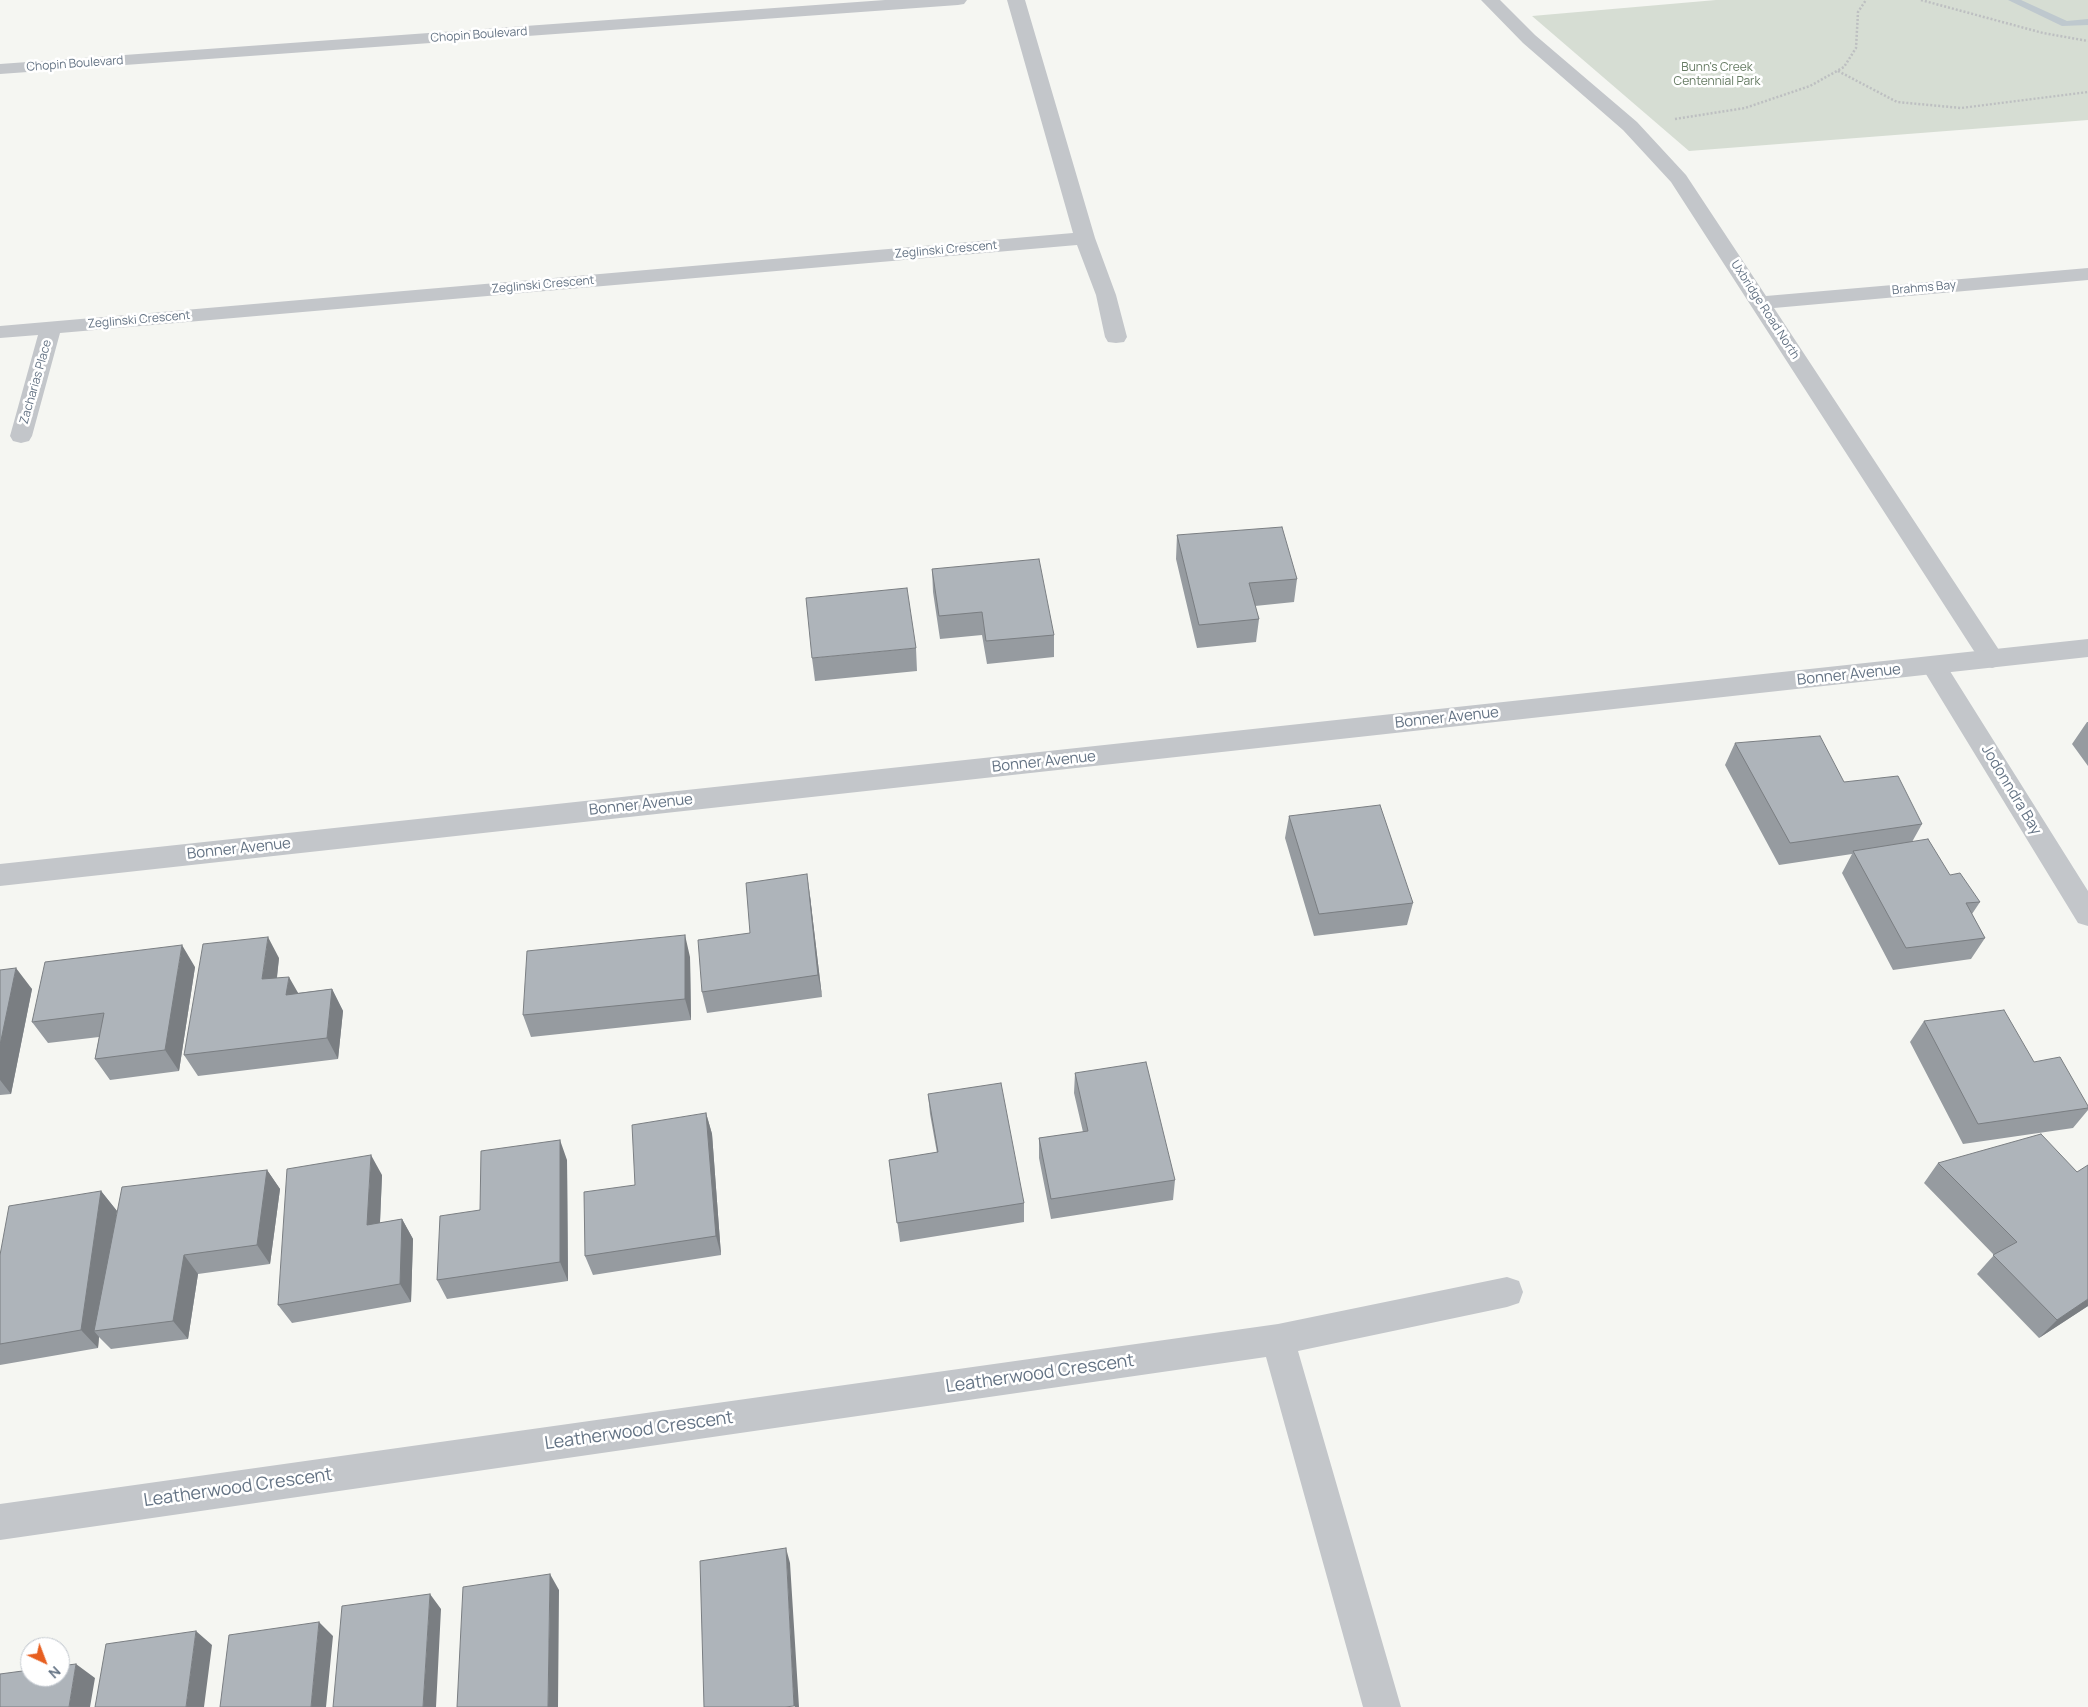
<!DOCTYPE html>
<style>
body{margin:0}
#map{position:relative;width:2088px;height:1707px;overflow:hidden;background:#f5f6f2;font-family:Manrope,sans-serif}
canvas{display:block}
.north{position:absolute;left:20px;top:1637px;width:50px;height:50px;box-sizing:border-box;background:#fff;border:1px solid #c1c7ce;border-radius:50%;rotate:137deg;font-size:14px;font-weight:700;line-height:20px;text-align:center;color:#647384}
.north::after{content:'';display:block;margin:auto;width:18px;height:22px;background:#e75f20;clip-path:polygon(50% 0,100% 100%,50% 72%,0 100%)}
</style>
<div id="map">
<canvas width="2088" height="1707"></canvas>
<div class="north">N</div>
</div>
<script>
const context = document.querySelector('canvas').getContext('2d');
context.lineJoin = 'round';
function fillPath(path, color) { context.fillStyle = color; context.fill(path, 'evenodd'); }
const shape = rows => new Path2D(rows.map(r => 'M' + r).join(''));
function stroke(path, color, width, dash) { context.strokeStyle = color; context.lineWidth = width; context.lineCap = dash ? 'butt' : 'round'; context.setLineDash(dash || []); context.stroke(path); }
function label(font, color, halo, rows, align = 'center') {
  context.font = font + ' Manrope,sans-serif'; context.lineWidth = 5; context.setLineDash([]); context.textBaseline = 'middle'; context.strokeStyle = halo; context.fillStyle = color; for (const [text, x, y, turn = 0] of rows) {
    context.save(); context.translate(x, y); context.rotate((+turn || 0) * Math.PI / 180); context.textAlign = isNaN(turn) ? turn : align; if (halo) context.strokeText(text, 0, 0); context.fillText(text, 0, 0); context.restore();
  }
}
const green = shape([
 [1716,0,2088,0,2088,120,1689,151,1532,16]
]);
const stream = shape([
 [2008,0,2021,0,2067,21,2088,19,2088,25,2062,26,2008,0]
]);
const path = shape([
 [1921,0,2043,33,2088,41],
 [1838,71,1897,102,1961,108,2088,92],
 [1675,119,1745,108,1810,86,1844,67,1856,48,1858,12,1866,0]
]);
const minor = shape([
 [885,0,967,0,964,4,958,5,0,74,0,64,885,0],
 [1007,0,1025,0,1095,238,1116,295,1127,337,1124,342,1116,343,1108,342,1105,337,1096,295,1077,245,60,333,32,436,29,441,21,443,13,441,10,436,38,335,0,338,0,326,1073,233,1007,0],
 [1481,0,1500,0,1535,35,1637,122,1686,175,1766,296,2088,268,2088,280,1774,308,2001,653,2005,659,2001,665,1992,668,1983,665,1671,182,1623,130,1523,43,1481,0],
 [1934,657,1943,660,2088,891,2088,926,2078,923,1921,666,1925,660,1934,657],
 [1507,1277,1519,1281,1523,1292,1519,1303,1507,1307,1298,1351,1401,1707,1363,1707,1266,1357,0,1540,0,1504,1278,1324,1507,1277]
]);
const tertiary = shape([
 [2088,639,2088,657,0,886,0,864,2088,639]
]);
const wall = shape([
 [1177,535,1297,579,1294,602,1255,606,1259,619,1256,642,1197,648,1176,559],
 [932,569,1054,635,1054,657,987,664,982,635,940,639,933,592],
 [916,648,917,671,815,681,812,658],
 [2087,722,2088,722,2088,766,2072,744],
 [1735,743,1844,782,1922,824,1912,842,1980,902,1972,914,1985,938,1971,959,1893,970,1842,873,1852,854,1779,865,1725,765],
 [1289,816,1413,903,1407,925,1314,936,1285,838],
 [810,896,822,997,707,1013,702,992,750,933],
 [690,957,691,1020,531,1037,523,1015],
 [279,958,277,978,298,993,332,989,343,1011,338,1059,198,1076,184,1055],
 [195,967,179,1071,110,1080,95,1059,99,1037,48,1043,32,1022],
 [0,970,32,989,11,1094,0,1095],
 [1924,1021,2034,1062,2088,1106,2088,1110,2073,1128,1963,1144,1910,1042],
 [1075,1073,1175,1180,1173,1200,1051,1219,1039,1158,1039,1138,1083,1132,1074,1093],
 [928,1094,1024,1203,1024,1222,900,1242,889,1160,937,1153,930,1114],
 [706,1113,712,1134,721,1255,593,1275,585,1256,635,1185],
 [567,1160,568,1281,447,1299,437,1280,480,1210],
 [1938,1163,2088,1306,2039,1338,1977,1274,1994,1255,1924,1183],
 [267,1170,280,1189,270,1264,198,1274,188,1339,111,1349,99,1337,98,1348,0,1365,0,1255,101,1191,117,1211,115,1219],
 [382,1175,380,1223,402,1219,413,1239,411,1302,292,1323,278,1305]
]);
const shadedWall = shape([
 [807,874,810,896,822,997,818,975],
 [685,935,690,957,691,1020,685,999],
 [268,937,279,958,274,1001,262,979],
 [182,945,195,967,179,1071,165,1050],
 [16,968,32,989,11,1094,0,1080,0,1045],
 [289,977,301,998,286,995],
 [332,989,343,1011,338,1059,327,1038],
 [706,1113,712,1134,721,1255,716,1236],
 [560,1140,567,1160,568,1281,560,1262],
 [371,1155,382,1175,379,1244,367,1225],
 [267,1170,280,1189,270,1264,257,1245],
 [101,1191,117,1211,100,1330,94,1331,99,1337,98,1348,81,1330],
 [402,1219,413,1239,411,1302,400,1284],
 [184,1255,198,1274,188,1339,173,1321],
 [2088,1299,2088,1306,2039,1338,2057,1320],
 [786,1548,790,1563,799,1707,795,1707,794,1706],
 [550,1574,559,1590,558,1707,548,1707],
 [430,1594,441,1609,436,1707,423,1707],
 [319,1622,333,1636,326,1707,311,1707],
 [196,1631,212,1645,204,1707,186,1707],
 [76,1664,95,1678,90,1707,69,1707]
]);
const building = shape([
 [1282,527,1297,579,1249,583,1259,619,1199,625,1177,535,1282,527],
 [1039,559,1054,635,986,641,982,612,939,616,932,569,1039,559],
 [907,588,916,648,812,658,806,598,907,588],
 [1820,736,1844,782,1898,776,1922,824,1790,843,1735,743,1820,736],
 [1380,805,1413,903,1319,914,1289,816,1380,805],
 [1928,839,1950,875,1960,873,1980,902,1966,903,1985,938,1906,948,1853,851,1928,839],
 [807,874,818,975,702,992,698,940,750,933,746,883,807,874],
 [685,935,685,999,523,1015,527,951,685,935],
 [268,937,262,979,289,977,286,995,332,989,327,1038,184,1055,203,944,268,937],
 [182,945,165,1050,95,1059,104,1013,32,1022,45,962,182,945],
 [16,968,0,1045,0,970,16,968],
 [2004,1010,2034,1062,2060,1057,2088,1106,2088,1108,1978,1124,1924,1021,2004,1010],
 [1146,1062,1175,1180,1051,1199,1039,1138,1088,1131,1075,1073,1146,1062],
 [1001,1083,1024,1203,897,1223,889,1160,938,1152,928,1094,1001,1083],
 [706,1113,716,1236,585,1256,584,1192,635,1185,632,1125,706,1113],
 [2041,1134,2077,1172,2088,1165,2088,1299,2057,1320,1993,1255,2017,1242,1938,1163,2041,1134],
 [560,1140,560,1262,437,1280,440,1216,480,1210,481,1151,560,1140],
 [371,1155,367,1225,402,1219,400,1284,278,1305,287,1169,371,1155],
 [267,1170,257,1245,184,1255,173,1321,94,1331,122,1187,267,1170],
 [101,1191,81,1330,0,1344,0,1255,9,1206,101,1191],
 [786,1548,794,1706,785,1707,704,1707,700,1561,786,1548],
 [550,1574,548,1707,457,1707,463,1587,550,1574],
 [430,1594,423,1707,333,1707,342,1606,430,1594],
 [319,1622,311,1707,220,1707,229,1635,319,1622],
 [196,1631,186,1707,95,1707,106,1644,196,1631],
 [76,1664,69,1707,0,1707,0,1674,30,1670,30,1677,60,1677,60,1666,76,1664]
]);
const farStreetnames = [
 ["Chopin Boulevard",479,35,-4],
 ["Chopin Boulevard",75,64,-4],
 ["Zeglinski Crescent",946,250,-5],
 ["Zeglinski Crescent",543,285,-5],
 ["Brahms Bay",1924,288,-5],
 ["Uxbridge Road North",1765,310,57],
 ["Zeglinski Crescent",139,320,-5],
 ["Zacharias Place",36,382,-74]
];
const farParknames = [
 ["Bunn's Creek",1717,68],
 ["Centennial Park",1717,82]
];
const streetNames = [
 ["Bonner Avenue",1849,675,-6],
 ["Bonner Avenue",1447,718,-6],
 ["Bonner Avenue",1044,762,-6],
 ["Jodonndra Bay",2011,790,59],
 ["Bonner Avenue",641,805,-6],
 ["Bonner Avenue",239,849,-6]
];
const nearStreetnames = [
 ["Leatherwood Crescent",1040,1374,-8],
 ["Leatherwood Crescent",639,1431,-8],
 ["Leatherwood Crescent",238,1488,-8]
];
fillPath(green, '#d6ddd3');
fillPath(stream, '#bec8ce');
stroke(path, '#bdbfc1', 2.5, [2, 2]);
fillPath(minor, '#c3c6ca');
fillPath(tertiary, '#c3c6ca');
fillPath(wall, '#969ba0');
fillPath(shadedWall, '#7a7e82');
fillPath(building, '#aeb4ba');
stroke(building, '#7a7e82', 1);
label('12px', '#647384', '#fff', farStreetnames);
label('12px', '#667b63', '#fff', farParknames);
label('15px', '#647384', '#fff', streetNames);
label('18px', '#647384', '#fff', nearStreetnames);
</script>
